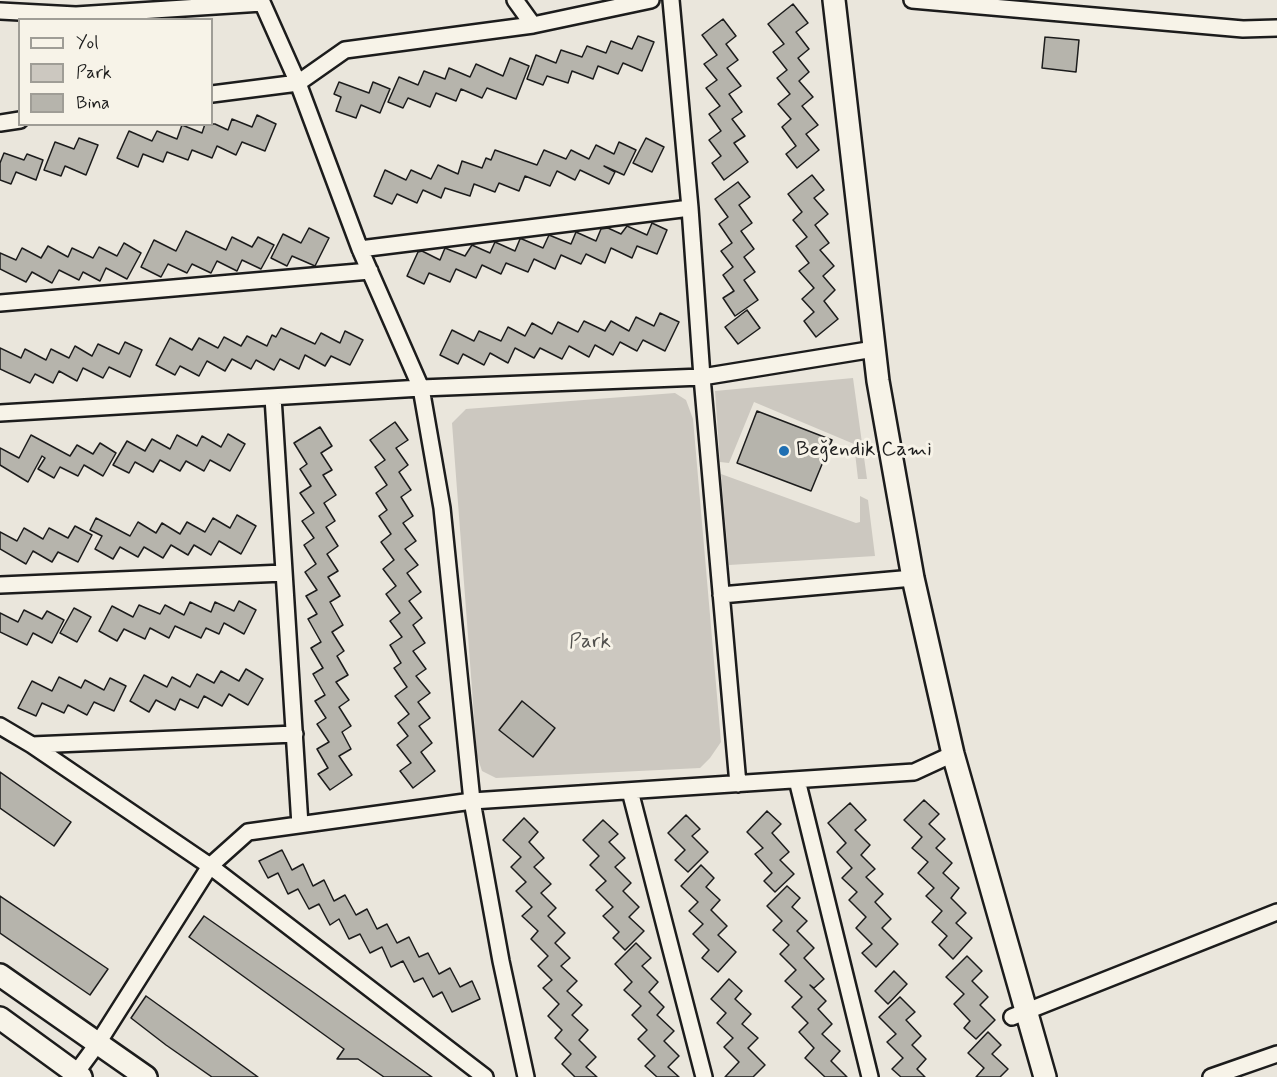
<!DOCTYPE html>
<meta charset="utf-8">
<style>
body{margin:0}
#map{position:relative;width:1277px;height:1077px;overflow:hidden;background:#eae6dc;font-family:Mynerve,sans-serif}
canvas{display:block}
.legend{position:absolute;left:18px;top:18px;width:195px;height:108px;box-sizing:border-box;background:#f7f3e8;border:2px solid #9f9d96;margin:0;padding:8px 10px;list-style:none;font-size:18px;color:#1c1c1c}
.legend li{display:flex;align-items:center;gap:12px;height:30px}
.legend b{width:30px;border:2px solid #9f9d96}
</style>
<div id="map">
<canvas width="1277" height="1077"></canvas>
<ul class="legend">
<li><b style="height:8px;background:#f7f3e8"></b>Yol</li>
<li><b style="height:16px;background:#ccc8c0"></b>Park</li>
<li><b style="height:16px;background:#b6b4ac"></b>Bina</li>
</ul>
</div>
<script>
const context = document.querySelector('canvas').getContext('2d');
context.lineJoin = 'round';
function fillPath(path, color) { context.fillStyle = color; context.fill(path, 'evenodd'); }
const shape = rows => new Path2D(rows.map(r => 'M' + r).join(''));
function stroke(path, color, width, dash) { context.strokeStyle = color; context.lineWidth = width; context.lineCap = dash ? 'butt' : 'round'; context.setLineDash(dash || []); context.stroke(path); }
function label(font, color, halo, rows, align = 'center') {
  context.font = font + ' Mynerve,sans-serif'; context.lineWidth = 6; context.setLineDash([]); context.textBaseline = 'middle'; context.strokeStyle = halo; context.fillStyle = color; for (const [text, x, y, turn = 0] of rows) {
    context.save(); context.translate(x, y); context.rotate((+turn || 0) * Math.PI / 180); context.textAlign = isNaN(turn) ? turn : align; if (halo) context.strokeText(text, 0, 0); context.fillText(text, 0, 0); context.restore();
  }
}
const green = shape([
 [853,378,867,479,858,479,854,444,754,402,729,463,720,462,715,391],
 [675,393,686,400,693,419,721,742,710,758,700,768,496,778,482,771,477,756,452,423,466,409],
 [721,474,856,523,860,522,860,496,868,500,875,556,729,565]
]);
const building = shape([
 [793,4,808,23,796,32,809,49,798,58,809,72,799,81,813,97,802,106,818,125,806,134,819,150,797,168,786,154,796,146,782,127,791,119,778,104,790,94,777,78,787,70,773,52,784,44,768,24,793,4],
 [723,19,736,36,726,44,738,60,727,68,741,86,729,94,742,112,732,119,745,136,734,143,748,162,724,180,712,163,721,156,709,140,721,131,709,114,720,106,706,88,717,80,704,64,717,55,702,35,723,19],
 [638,36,654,42,642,71,623,63,618,74,598,66,593,79,572,71,568,83,547,76,543,85,527,79,536,55,556,63,561,50,582,57,587,46,606,53,611,41,632,49,638,36],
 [1045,37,1079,40,1076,72,1042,68,1045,37],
 [510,58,529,66,516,99,487,88,482,98,461,89,456,101,436,93,430,107,408,98,403,108,388,102,399,77,418,85,424,71,445,79,449,68,470,77,476,64,503,76,510,58],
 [339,82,369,93,373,82,390,89,380,113,361,105,356,118,336,111,341,97,334,94,339,82],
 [257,115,276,124,265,151,242,142,236,155,217,146,212,158,192,150,188,160,167,152,163,162,143,154,138,167,117,158,129,131,152,141,157,131,177,139,182,125,202,133,205,124,215,124,228,130,232,119,252,127,257,115],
 [79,138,98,145,86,175,65,166,61,176,44,170,55,142,74,149,79,138],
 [646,138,664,147,652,172,633,163,646,138],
 [619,142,636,150,624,175,604,166,615,172,609,184,580,170,575,180,557,171,550,186,525,176,519,191,499,183,495,192,474,184,470,196,445,188,441,198,423,190,417,203,397,194,392,204,374,196,385,170,406,180,411,170,431,179,438,165,458,174,462,161,482,168,486,158,491,160,495,150,537,165,544,150,566,159,571,150,589,159,596,145,614,154,619,142],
 [4,153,24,160,27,154,43,160,36,180,16,172,11,184,0,180,0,163,4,153],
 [812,175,824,190,814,198,828,214,815,225,829,243,820,250,834,266,823,276,835,290,824,301,838,319,816,337,804,321,814,312,802,299,814,288,799,271,809,263,796,246,807,237,793,220,802,212,788,194,812,175],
 [738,182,750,197,739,205,752,223,741,231,754,249,744,257,755,272,744,280,758,300,735,316,723,298,734,291,723,275,733,267,721,251,732,243,719,224,728,217,715,199,738,182],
 [652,223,667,230,657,254,637,246,632,258,611,248,605,263,586,254,581,264,561,255,555,269,534,259,528,272,506,263,501,274,482,265,476,278,456,269,450,282,429,273,424,284,407,276,418,252,422,251,440,260,445,248,465,256,472,245,490,253,495,242,515,251,520,239,522,239,543,248,549,235,571,244,576,232,596,241,601,229,608,228,621,234,627,226,647,235,652,223],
 [309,228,329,238,315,266,292,256,287,266,271,258,283,234,301,243,309,228],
 [186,231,226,250,232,237,252,247,258,237,274,245,261,269,242,260,237,271,217,261,211,273,192,264,187,273,168,264,161,277,141,267,154,240,176,251,186,231],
 [124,243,141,253,127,279,106,268,100,281,83,272,79,280,59,270,52,283,32,272,26,282,0,269,0,253,16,260,22,248,41,258,48,246,68,257,72,248,93,258,99,247,117,256,124,243],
 [747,310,760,328,738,344,725,327,747,310],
 [660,313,679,322,665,351,643,340,637,351,620,342,613,355,595,345,589,357,569,346,562,359,540,348,534,358,515,348,508,363,490,353,484,365,463,354,458,364,440,355,452,330,474,341,479,331,501,341,508,327,525,336,532,323,552,334,558,322,578,332,584,321,605,331,611,321,629,331,636,317,654,326,660,313],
 [281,328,315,344,321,333,340,343,345,331,363,340,350,365,331,356,325,366,305,355,299,369,280,359,274,370,256,360,251,369,232,359,225,371,207,361,199,376,180,366,175,375,156,365,170,338,192,350,199,338,218,348,224,337,241,346,247,336,267,346,272,335,276,337,281,328],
 [125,342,142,350,130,377,109,367,103,378,83,368,77,381,59,371,53,383,35,374,30,383,0,369,0,348,21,358,25,349,46,360,51,349,69,358,75,346,92,356,98,344,119,354,125,342],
 [757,411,832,440,811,491,737,463,757,411],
 [395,422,408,440,396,448,408,465,399,472,411,490,401,497,413,516,403,523,416,541,405,549,418,565,407,573,421,592,409,601,422,618,413,625,425,643,413,651,426,669,416,676,430,693,418,702,430,718,419,726,432,743,421,752,435,771,413,788,400,771,411,763,397,745,408,736,398,723,409,714,395,696,407,687,394,668,401,663,390,645,402,637,390,621,400,613,386,594,396,586,383,569,394,560,381,542,391,534,379,516,387,510,376,493,387,485,375,467,385,460,370,440,395,422],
 [320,427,332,446,321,453,332,470,323,475,336,495,324,503,335,521,326,527,338,546,327,554,338,571,328,577,340,596,330,602,343,625,332,632,344,651,337,656,348,675,336,682,349,700,339,707,351,726,342,732,351,749,339,756,352,775,330,790,318,774,328,768,317,749,329,742,317,724,326,718,315,701,325,695,313,674,323,668,311,648,321,642,308,619,317,614,306,596,317,590,305,572,316,564,304,545,314,538,302,521,314,513,300,493,311,486,300,469,307,464,294,443,320,427],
 [228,434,245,444,230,471,210,460,204,471,186,461,180,471,160,460,153,472,135,462,129,473,113,465,127,441,145,451,152,439,170,449,177,435,197,446,202,436,221,447,228,434],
 [31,435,70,456,77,445,93,454,100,443,116,453,103,476,84,465,78,476,60,467,54,478,38,469,45,458,42,456,28,482,0,465,0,448,19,458,31,435],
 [237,515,256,526,241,554,219,541,211,555,194,545,188,555,171,545,163,558,144,547,138,557,120,547,113,559,95,549,102,536,90,530,96,518,130,536,138,522,156,533,162,523,180,534,187,522,205,532,213,518,230,528,237,515],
 [75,526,92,535,78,562,58,552,52,562,33,551,26,564,0,549,0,532,17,541,24,528,43,539,49,528,68,538,75,526],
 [239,601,256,610,244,634,224,623,219,634,206,628,201,638,175,626,169,638,150,628,145,639,124,629,117,641,99,631,112,606,133,617,139,605,160,614,165,605,184,615,190,602,211,612,215,602,234,611,239,601],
 [74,608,91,617,77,642,60,633,74,608],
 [24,610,42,619,47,611,64,620,52,643,33,633,27,645,0,632,0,613,18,622,24,610],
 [246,669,263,679,248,705,229,694,222,706,204,696,198,708,180,699,175,710,156,700,149,712,130,701,144,675,167,687,172,677,190,687,197,674,214,683,221,671,239,681,246,669],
 [59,677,81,688,85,680,104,690,110,678,126,686,114,711,94,702,87,715,68,705,64,713,42,703,36,716,18,708,32,681,52,691,59,677],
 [522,701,555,728,533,757,499,730,522,701],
 [0,772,71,822,54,846,0,808,0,772],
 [924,800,939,814,929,824,945,839,936,848,952,863,943,873,959,888,951,898,966,913,956,923,972,938,953,959,939,945,947,936,932,922,942,911,926,896,934,888,918,873,928,862,912,848,922,837,904,820,924,800],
 [850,803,866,820,855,830,870,845,861,855,875,869,866,877,883,894,875,902,891,919,882,928,898,944,876,967,862,953,872,944,856,928,866,917,849,900,857,892,842,878,852,868,837,852,846,843,828,823,850,803],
 [767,811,781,824,772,833,789,852,780,860,794,874,775,892,764,881,772,873,755,854,763,848,747,832,767,811],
 [686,815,700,829,692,836,708,852,688,872,675,860,685,850,668,833,686,815],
 [524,818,538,832,529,842,544,858,534,867,551,884,541,893,556,908,548,916,565,933,555,943,570,958,561,966,577,981,567,991,582,1005,572,1015,588,1030,579,1040,596,1057,586,1067,597,1077,575,1077,562,1064,571,1054,555,1038,562,1030,548,1016,559,1004,543,988,552,980,538,966,548,956,531,939,538,931,522,916,532,907,516,891,526,882,511,867,521,857,503,840,524,818],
 [603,820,618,834,609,842,625,858,615,867,631,883,623,891,639,907,629,917,644,931,625,950,613,938,619,932,603,916,613,907,596,890,606,881,590,865,599,856,583,840,603,820],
 [282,850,292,870,303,864,313,886,324,880,334,901,345,895,356,915,367,909,377,929,387,924,397,943,409,937,419,957,428,953,439,974,450,968,460,987,472,981,480,999,452,1012,442,992,433,997,423,978,414,982,403,961,391,967,382,947,370,953,360,934,349,939,339,919,330,925,319,904,309,909,298,889,288,894,278,873,268,878,259,861,282,850],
 [701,865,714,878,706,887,720,900,711,910,727,926,718,935,736,952,718,972,702,958,709,950,693,934,703,924,689,911,698,902,681,886,701,865],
 [787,886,800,898,792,907,807,921,797,931,814,948,804,958,824,979,814,988,810,985,826,1001,818,1009,832,1024,822,1034,840,1051,831,1061,847,1077,825,1077,805,1058,814,1048,799,1032,808,1023,792,1007,802,997,785,981,796,970,780,954,789,945,773,930,782,921,767,906,787,886],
 [0,896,108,969,90,995,0,933,0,896],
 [204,916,310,990,432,1077,384,1077,358,1059,337,1059,344,1049,189,937,204,916],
 [636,943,651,958,642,966,658,982,649,992,664,1007,657,1015,674,1031,664,1041,679,1056,668,1067,679,1077,657,1077,645,1066,655,1056,638,1039,647,1030,632,1015,641,1006,624,990,632,982,615,964,636,943],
 [967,956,982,971,972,981,988,997,980,1005,995,1020,976,1039,964,1028,970,1021,954,1004,964,994,946,977,967,956],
 [894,971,907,984,888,1004,875,991,894,971],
 [729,979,742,991,735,999,751,1014,742,1024,758,1038,748,1048,765,1065,753,1077,725,1077,739,1062,724,1047,733,1038,717,1023,726,1013,711,999,729,979],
 [146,996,199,1034,258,1077,212,1077,166,1045,131,1018,146,996],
 [900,997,915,1012,906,1020,921,1036,912,1045,926,1059,917,1069,925,1077,901,1077,892,1069,903,1058,887,1042,896,1034,879,1017,900,997],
 [988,1032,1001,1045,992,1054,1008,1069,1000,1077,976,1077,984,1068,968,1053,988,1032]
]);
const street = shape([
 [261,0,298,83,360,249,421,388,442,508,472,801,501,961,526,1077],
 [515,0,533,25],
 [671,0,690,208,702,377,738,784],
 [912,0,1243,29,1277,28],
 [0,11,76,15,262,3],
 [212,94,298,83,345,50,533,25,651,0],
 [0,123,20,120],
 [360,249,690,208],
 [0,303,370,271],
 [273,397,300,825],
 [0,413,421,388,702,377,874,349],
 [0,585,284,573],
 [721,595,913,578],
 [0,726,32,745,210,866,485,1077],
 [32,745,295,734],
 [797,780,870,1077],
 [630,791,704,1077],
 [1012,1017,1277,912],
 [76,1073,98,1043,210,866,248,832,472,801,914,772,953,754],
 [1211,1077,1277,1054]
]);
const secondary = shape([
 [834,0,878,381,913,578,953,754,1045,1077],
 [0,975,146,1077],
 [0,1018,81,1077]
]);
const markers = [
 [784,451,6,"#1f6fb2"]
];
const poiNames = [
 ["Beğendik Cami",796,451]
];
const parkNames = [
 ["Park",590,643]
];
fillPath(green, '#ccc8c0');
fillPath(building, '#b6b4ac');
stroke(building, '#1c1c1c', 1.5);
stroke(street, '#1c1c1c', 20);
stroke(secondary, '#1c1c1c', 26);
stroke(street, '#f7f3e8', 15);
stroke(secondary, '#f7f3e8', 21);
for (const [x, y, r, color] of markers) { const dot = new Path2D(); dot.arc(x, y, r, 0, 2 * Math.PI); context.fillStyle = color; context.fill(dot); stroke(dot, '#f7f3e8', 2); }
label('21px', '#1c1c1c', '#f7f3e8', poiNames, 'left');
label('21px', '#51504d', '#f7f3e8', parkNames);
</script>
